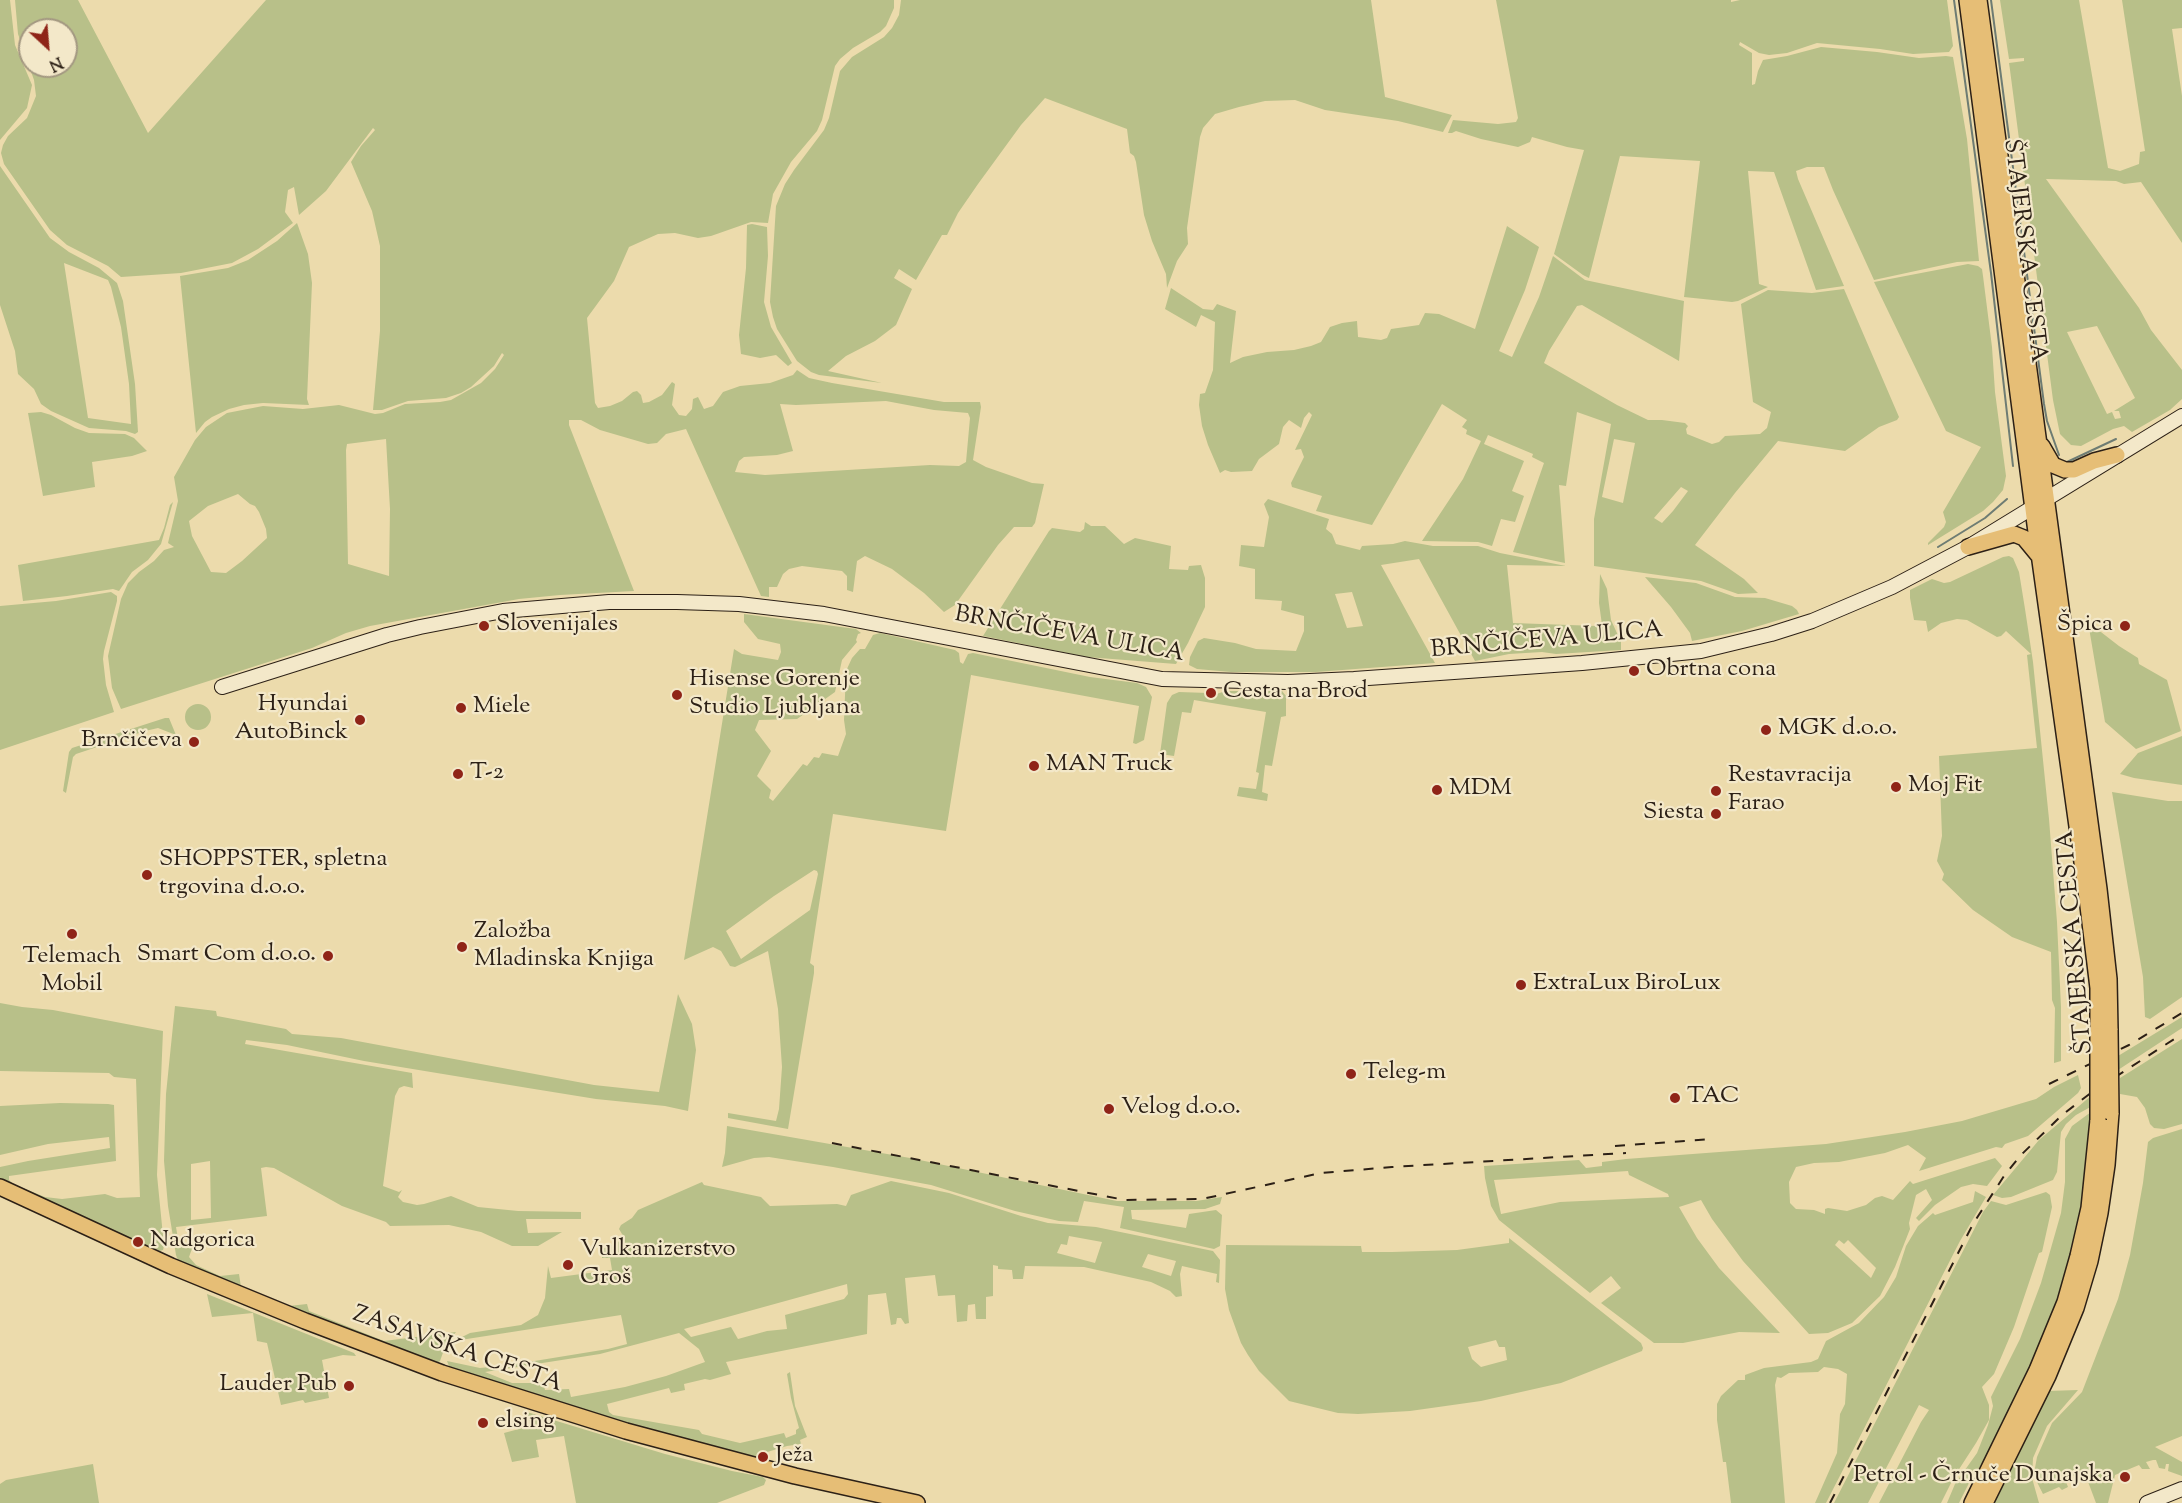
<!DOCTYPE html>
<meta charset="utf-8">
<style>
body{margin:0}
#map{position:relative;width:2182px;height:1503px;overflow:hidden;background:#ecdbac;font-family:"Sorts Mill Goudy",serif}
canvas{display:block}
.north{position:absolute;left:18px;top:18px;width:60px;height:60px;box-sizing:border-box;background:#f3e8c9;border:2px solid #a39881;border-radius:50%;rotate:154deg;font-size:16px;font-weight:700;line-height:24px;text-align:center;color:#2c2016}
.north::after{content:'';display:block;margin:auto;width:21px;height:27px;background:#8f2418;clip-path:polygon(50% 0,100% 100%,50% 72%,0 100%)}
</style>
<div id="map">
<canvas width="2182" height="1503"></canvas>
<div class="north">N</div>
</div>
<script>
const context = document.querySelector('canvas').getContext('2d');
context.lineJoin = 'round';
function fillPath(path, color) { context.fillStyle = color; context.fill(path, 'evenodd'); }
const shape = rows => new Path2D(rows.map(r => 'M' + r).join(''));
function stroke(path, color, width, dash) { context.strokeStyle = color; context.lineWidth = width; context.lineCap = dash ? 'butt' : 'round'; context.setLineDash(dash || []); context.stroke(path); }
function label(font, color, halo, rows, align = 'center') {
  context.font = font + ' "Sorts Mill Goudy",serif'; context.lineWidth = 4.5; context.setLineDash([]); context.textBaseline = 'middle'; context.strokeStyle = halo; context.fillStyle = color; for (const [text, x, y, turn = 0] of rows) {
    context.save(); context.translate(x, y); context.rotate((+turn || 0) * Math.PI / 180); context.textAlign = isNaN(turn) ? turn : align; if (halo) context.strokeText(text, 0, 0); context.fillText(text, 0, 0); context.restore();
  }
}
const green = shape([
 [0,0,10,0,15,45,32,85,27,108,0,140],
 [15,0,78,0,148,133,266,0,894,0,894,8,886,26,880,32,853,48,840,59,835,66,822,120,817,131,791,162,773,194,768,223,751,222,711,236,698,238,675,233,658,234,629,247,614,281,587,318,595,403,598,408,610,406,622,401,633,392,637,391,641,395,643,403,649,402,662,395,672,382,675,384,672,405,679,415,686,416,692,409,693,399,698,397,704,409,713,406,723,392,740,386,770,383,793,375,797,370,809,378,832,383,944,402,980,402,981,407,973,460,986,467,1032,483,1044,484,1035,523,1032,527,1014,527,998,545,955,605,944,612,924,593,892,569,865,556,857,561,853,592,847,590,847,576,842,571,802,566,789,569,783,574,777,587,769,587,769,597,761,596,686,429,666,434,657,443,648,444,600,430,581,420,569,420,569,425,634,591,560,595,519,599,370,626,346,633,312,648,121,709,112,688,108,656,121,599,128,583,139,572,154,561,164,550,174,547,168,543,178,501,174,477,195,440,206,427,227,413,263,406,303,409,339,405,375,414,383,413,405,404,440,402,451,400,481,383,495,369,504,355,502,353,494,366,471,387,461,393,446,398,408,401,382,410,373,410,380,331,380,246,372,211,351,162,361,146,375,130,373,128,326,191,299,215,294,187,288,190,285,212,293,223,258,249,232,263,181,273,121,277,108,266,67,245,50,230,4,164,1,153,3,145,8,136,27,118,36,96,34,80,18,34],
 [30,30,66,30,66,66,30,66],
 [886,401,934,410,968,413,970,418,966,462,959,466,930,465,765,475,735,472,739,461,744,457,777,455,793,451,780,404,796,405],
 [386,439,390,509,389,576,348,564,346,450,347,444],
 [238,494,250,504,255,506,259,512,266,529,267,538,242,561,226,573,211,572,192,536,189,521,208,506],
 [901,0,1371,0,1385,97,1452,115,1443,132,1398,121,1325,110,1295,100,1265,101,1239,107,1215,114,1203,128,1200,137,1187,228,1188,244,1177,261,1167,288,1166,274,1152,241,1144,215,1136,162,1134,156,1130,153,1127,129,1045,98,1021,125,978,184,958,213,947,235,942,235,916,280,899,269,894,278,912,289,896,325,875,341,846,356,828,371,882,383,819,375,811,372,797,361,777,329,773,317,770,302,776,206,785,184,794,170,824,130,829,118,840,71,852,57,884,37,892,28,899,15],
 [1496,0,1731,0,1731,2,1740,0,1947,0,1953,46,1949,52,1913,54,1880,49,1817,43,1787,53,1769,55,1759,53,1740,42,1739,45,1752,53,1752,85,1755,84,1758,71,1763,60,1787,56,1821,47,1877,52,1919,58,1946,56,1953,57,1967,139,1979,261,1957,262,1874,280,1833,190,1824,167,1807,167,1796,171,1798,179,1844,286,1816,290,1774,172,1748,171,1759,284,1768,287,1738,301,1732,302,1684,297,1700,161,1620,156,1589,278,1583,275,1554,254,1584,150,1567,147,1532,137,1530,142,1518,147,1481,139,1456,131,1452,133,1448,133,1453,120,1498,124,1516,122,1518,118],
 [2000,0,2079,0,2108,168,2120,171,2139,164,2140,152,2145,151,2122,0,2182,0,2182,28,2172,29,2182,96,2182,243,2141,182,2124,184,2116,181,2046,179,2139,308,2151,330,2182,370,2182,399,2170,410,2132,432,2124,426,2113,429,2081,446,2071,445,2060,434,2053,400,2010,70,2009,63,2024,61,2024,58,2009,59],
 [2097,326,2135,398,2114,411,2119,411,2121,418,2115,419,2112,412,2107,414,2067,332],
 [0,166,50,238,69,252,99,268,117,283,123,301,135,384,138,432,135,434,126,431,89,428,51,411,41,404,34,389,18,374,15,351,0,305],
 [64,263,108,280,111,287,121,327,129,384,131,424,88,418],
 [297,223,308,254,312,283,307,399,309,405,263,403,244,405,229,409,212,417,205,422,196,433,180,276,228,268,248,260,277,241],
 [752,224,767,227,768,256,764,302,771,327,792,363,788,366,776,355,760,358,741,354,739,335,746,268,747,225],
 [1507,226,1539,247,1525,290,1499,351,1512,357,1539,297,1553,256,1585,280,1684,301,1679,361,1582,305,1577,306,1549,351,1544,363,1617,405,1648,420,1662,420,1685,423,1688,426,1686,429,1687,434,1712,444,1719,442,1725,436,1760,434,1767,428,1771,412,1753,402,1741,304,1768,290,1812,293,1844,289,1899,417,1897,420,1879,427,1845,451,1778,441,1735,493,1695,545,1744,579,1758,593,1738,594,1701,581,1594,566,1594,519,1611,424,1577,412,1566,486,1559,485,1565,563,1513,552,1544,463,1532,457,1533,454,1488,435,1484,444,1524,461,1512,491,1524,496,1515,522,1501,519,1492,546,1478,542,1422,541,1463,479,1481,441,1466,434,1467,430,1462,427,1467,420,1442,404,1372,525,1316,511,1322,496,1292,487,1291,483,1304,457,1301,449,1295,450,1312,415,1309,412,1304,418,1301,428,1289,420,1283,427,1279,444,1259,459,1252,471,1231,472,1225,470,1220,473,1208,445,1202,426,1199,405,1200,394,1205,393,1213,370,1215,322,1201,315,1196,327,1165,309,1171,288,1203,309,1213,310,1217,304,1236,311,1230,363,1243,357,1267,352,1294,350,1311,346,1321,342,1330,327,1342,323,1357,321,1358,337,1381,340,1387,338,1391,329,1419,325,1425,313,1439,314,1475,329],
 [1614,439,1635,443,1623,503,1602,497],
 [1681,487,1688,491,1673,511,1662,523,1654,518],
 [1968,264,1978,266,1982,269,1983,276,1992,347,1995,392,2006,476,2003,490,1993,502,1983,511,1928,545,1928,543,1944,527,1946,522,1943,512,1981,447,1946,431,1874,282],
 [41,412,51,415,75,428,89,433,125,434,134,438,147,451,132,456,92,462,95,487,43,496,28,413],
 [1268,499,1329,519,1326,529,1332,534,1336,544,1360,550,1362,546,1393,544,1405,541,1433,546,1478,546,1500,553,1566,566,1507,565,1513,623,1597,626,1602,625,1599,603,1600,574,1607,589,1611,620,1621,642,1621,650,1556,654,1542,652,1509,654,1475,661,1419,559,1381,565,1435,663,1316,672,1231,672,1197,669,1189,665,1190,657,1198,641,1204,638,1235,643,1256,649,1296,651,1304,631,1304,616,1281,610,1282,601,1255,599,1255,569,1239,566,1241,545,1264,547,1269,517,1264,504],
 [1352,592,1363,626,1347,628,1335,594],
 [173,502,161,544,148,560,132,572,119,591,113,589,67,596,23,601,18,565,159,540,164,528,170,505],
 [1085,522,1091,526,1105,526,1124,544,1135,538,1171,546,1169,569,1188,570,1189,566,1201,565,1205,578,1205,607,1188,643,1176,664,1087,657,983,636,1049,531,1052,528,1080,532,1084,529],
 [2009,556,2013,558,2019,572,2025,609,2033,662,2049,819,2057,922,2061,1007,2061,1061,2054,1063,2055,1008,2052,1000,2051,952,2012,937,1973,910,1942,880,1944,874,1937,861,1942,836,1939,756,2037,748,2027,655,2031,654,2006,631,2001,636,1997,637,1967,620,1957,619,1941,623,1928,632,1926,621,1914,620,1910,598,1910,590,1932,579,1944,583,1950,582,2003,557],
 [1645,577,1696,583,1735,597,1765,598,1792,606,1797,610,1799,614,1742,631,1692,641,1690,633,1671,607],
 [111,592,117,596,117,601,104,651,103,659,106,685,114,712,0,750,0,606,56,601],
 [744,614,856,629,861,633,858,634,856,640,857,642,842,660,835,692,797,719,759,720,755,730,771,751,757,776,771,790,769,798,773,801,803,764,807,766,814,757,819,758,822,753,838,756,846,734,844,720,846,671,852,658,860,649,865,649,873,635,880,633,955,650,959,653,960,662,963,664,968,654,973,653,1090,677,1137,683,1146,687,1152,697,1144,740,1136,744,1133,743,1139,706,971,675,946,831,833,814,810,963,814,966,814,973,788,1129,728,1118,728,1113,776,1121,779,1109,782,1067,778,1009,768,951,735,967,730,966,721,951,713,947,684,960,734,649,742,654,778,660,781,652,780,644,758,639,744,622],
 [814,870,817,871,818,874,810,910,741,959,726,931,774,896],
 [2088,622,2119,646,2138,658,2139,664,2167,680,2181,731,2136,749,2105,722],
 [1226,691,1282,691,1286,696,1286,716,1281,717,1272,766,1265,765,1262,792,1268,794,1267,801,1237,796,1239,787,1256,789,1259,773,1256,772,1266,712,1194,700,1191,713,1182,712,1174,756,1160,754,1167,703,1172,695,1179,692,1208,693,1209,695,1213,695],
 '185 717a13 13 0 1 1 26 0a13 13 0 1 1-26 0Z',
 [165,718,169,718,176,735,158,728,145,731,76,754,73,757,66,793,63,791,69,752,72,748],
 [2182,736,2182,785,2134,778,2120,774,2138,753],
 [2112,792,2168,801,2182,801,2182,997,2150,1019,2145,1017,2143,977],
 [678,994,692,1024,696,1050,688,1111,665,1106,596,1099,528,1088,364,1061,287,1045,246,1040,245,1044,412,1073,413,1088,404,1086,399,1088,395,1096,383,1186,399,1192,402,1190,398,1197,403,1202,417,1205,424,1204,451,1196,478,1207,518,1211,581,1212,581,1219,526,1219,528,1233,562,1232,538,1246,512,1246,481,1232,449,1225,390,1226,386,1222,342,1206,274,1168,266,1167,261,1168,267,1216,176,1227,178,1239,181,1247,193,1246,189,1257,196,1265,220,1276,239,1274,241,1287,289,1306,307,1304,309,1311,384,1341,456,1332,446,1344,440,1361,436,1364,430,1364,179,1263,176,1255,168,1206,164,1161,166,1094,175,1006,216,1011,217,1016,286,1029,292,1034,341,1038,594,1085,659,1092],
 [210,1161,211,1218,191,1220,191,1164],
 [0,1003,22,1007,53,1010,163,1031,157,1175,164,1246,163,1250,160,1251,134,1239,132,1240,0,1182,0,1167,28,1161,110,1148,109,1137,48,1144,0,1155,0,1106,60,1103,108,1104,114,1105,116,1161,9,1176,9,1180,13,1184,45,1197,62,1199,105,1194,117,1198,140,1197,136,1079,114,1077,109,1073,0,1071],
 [2182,1017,2182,1028,2118,1070,2118,1056],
 [2182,1039,2182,1124,2164,1129,2154,1128,2150,1124,2145,1108,2137,1097,2120,1094,2120,1078],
 [2078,1075,2081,1088,2078,1093,2028,1136,2005,1144,2002,1148,1996,1147,1919,1171,1926,1158,1908,1145,1885,1153,1839,1162,1814,1163,1796,1167,1789,1182,1790,1203,1796,1209,1814,1210,1825,1214,1825,1209,1828,1208,1847,1211,1866,1205,1875,1198,1882,1196,1893,1200,1910,1181,1913,1184,1995,1158,2002,1166,1987,1186,1973,1184,1961,1187,1935,1205,1919,1221,1916,1218,1932,1200,1926,1189,1916,1195,1909,1223,1910,1229,1895,1267,1880,1296,1852,1323,1828,1333,1809,1334,1743,1261,1712,1219,1701,1200,1679,1207,1697,1238,1719,1268,1780,1333,1739,1332,1683,1343,1654,1343,1601,1303,1621,1288,1611,1276,1590,1293,1499,1220,1491,1206,1485,1178,1484,1166,1579,1160,1586,1168,1602,1166,1602,1162,1626,1159,1826,1144,1905,1132,1962,1121,2036,1099,2054,1087],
 [1628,1171,1629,1175,1668,1194,1669,1197,1560,1202,1501,1214,1494,1180],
 [1839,1240,1844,1244,1848,1240,1876,1268,1871,1278,1835,1245],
 [2092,1095,2094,1105,2076,1115,2066,1124,2061,1132,2057,1172,2053,1180,2011,1197,2002,1198,1993,1195,2039,1140],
 [2091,1112,2083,1212,2057,1310,1996,1442,1969,1483,1959,1503,1947,1503,1955,1484,1977,1453,1988,1425,1993,1406,1991,1397,2020,1339,2041,1283,2061,1213,2065,1182,2065,1139,2072,1126],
 [727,1126,910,1158,1117,1201,1196,1201,1222,1197,1220,1204,1205,1209,1131,1210,1132,1219,1186,1228,1189,1214,1216,1210,1222,1215,1220,1246,1214,1249,1120,1228,1124,1207,1084,1201,1078,1222,1059,1221,1015,1211,931,1185,833,1167,769,1157,754,1158,722,1167,725,1153],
 [2182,1129,2182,1436,2155,1447,2182,1462,2182,1476,2168,1471,2169,1464,2166,1464,2165,1469,2159,1468,2156,1460,2153,1460,2146,1462,2150,1469,2142,1469,2139,1465,2115,1475,2108,1503,2096,1503,2084,1471,2065,1479,2068,1487,2062,1490,2059,1487,2043,1494,2036,1480,2035,1468,2037,1457,2052,1423,2082,1392,2118,1299,2130,1255,2143,1183,2148,1142,2153,1138],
 [891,1181,949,1193,1021,1216,1048,1223,1096,1227,1213,1251,1220,1260,1219,1283,1216,1282,1217,1274,1182,1266,1180,1274,1182,1296,1176,1297,1170,1291,1151,1282,1084,1267,1025,1266,1023,1279,1013,1279,1012,1270,998,1269,998,1266,993,1265,993,1296,986,1297,986,1319,976,1319,975,1304,968,1305,967,1321,957,1322,955,1295,938,1296,935,1275,905,1278,909,1323,905,1324,901,1318,897,1318,896,1324,891,1325,886,1293,868,1295,867,1334,726,1362,731,1374,710,1380,705,1379,684,1384,685,1390,671,1393,669,1388,607,1404,609,1412,613,1415,699,1430,702,1434,740,1443,784,1433,786,1438,796,1434,796,1430,799,1428,791,1398,787,1374,790,1372,795,1406,807,1437,800,1440,801,1444,787,1446,764,1453,763,1456,750,1458,666,1437,454,1370,449,1366,447,1361,480,1368,510,1365,608,1349,627,1344,621,1315,454,1341,470,1333,521,1325,538,1315,545,1298,548,1266,551,1278,612,1270,610,1258,602,1258,602,1249,625,1239,619,1229,621,1225,632,1218,638,1210,702,1182,704,1185,761,1197,770,1206,837,1204,846,1206,851,1195],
 [1069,1236,1102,1242,1095,1263,1057,1253,1061,1244,1067,1245],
 [1148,1254,1176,1261,1171,1276,1142,1267],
 [847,1284,848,1294,844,1299,785,1315,787,1329,767,1331,738,1339,731,1327,691,1337,684,1329],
 [679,1333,699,1349,705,1362,666,1376,625,1387,571,1397,569,1389,545,1390,543,1383,512,1383,485,1372,600,1354],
 [1975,1191,1986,1197,1960,1241,1826,1503,1815,1503,1837,1453,1840,1414,1845,1404,1847,1374,1838,1369,1824,1367,1818,1372,1789,1373,1781,1378,1777,1377,1775,1385,1785,1503,1731,1503,1726,1462,1723,1462,1717,1420,1717,1404,1721,1396,1738,1380,1745,1380,1745,1375,1764,1368,1811,1362,1818,1359,1826,1341,1859,1323,1884,1297,1896,1277,1906,1246,1918,1226,1933,1213,1935,1215,1973,1202],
 [2046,1192,2050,1195,2052,1207,2042,1252,2039,1253,2014,1327,1994,1374,1982,1387,1989,1405,1989,1420,1976,1443,1954,1477,1941,1503,1879,1503,1921,1422,1929,1410,1919,1405,1868,1503,1834,1503,1983,1212,1991,1201,2006,1205],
 [1509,1238,1641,1343,1643,1348,1642,1351,1561,1383,1481,1401,1410,1411,1358,1414,1338,1413,1289,1401,1259,1371,1248,1355,1241,1343,1229,1310,1225,1289,1226,1245,1361,1246,1362,1252,1392,1252,1457,1250,1509,1243],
 [1496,1340,1499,1347,1505,1347,1507,1360,1481,1367,1472,1359,1468,1347],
 [207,1294,354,1353,356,1356,343,1355,322,1360,329,1398,305,1403,303,1400,281,1405,267,1343,257,1341,253,1313,212,1317],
 [2078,1390,2047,1426,2033,1458,2032,1478,2039,1503,1991,1503,2048,1391],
 [527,1412,665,1454,732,1471,763,1477,766,1480,764,1485,717,1503,576,1503,564,1436,536,1440,539,1457,512,1462,504,1433,530,1426],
 [93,1464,99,1503,0,1503,0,1484,6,1480]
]);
const stream = shape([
 [1954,0,1991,273,2013,466],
 [1991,0,2044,404,2047,421,2059,455],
 [2067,462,2116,439],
 [1938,547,1985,518,2007,499]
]);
const secondary = shape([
 [222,687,387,635,420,627,503,611,609,602,677,602,739,604,824,614,1162,679,1288,682,1354,679,1582,663,1701,651,1771,634,1812,621,1892,587,1968,547,2182,416],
 [2147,1503,2182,1489]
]);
const primary = shape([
 [1967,0,2036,532,2087,898,2098,988,2098,1036],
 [1979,0,2099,889,2109,979,2110,1030],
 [2042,446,2053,465,2065,470,2074,470,2094,461,2117,455],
 [1968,547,2014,534,2024,538,2038,555],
 [0,1187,171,1266,305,1321,442,1373,626,1431,795,1476,917,1503],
 [1972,1503,2037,1370,2065,1302,2078,1256,2089,1208,2098,1120],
 [1985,1503,2048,1376,2076,1308,2090,1261,2100,1213,2107,1165,2111,1113]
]);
const rail = shape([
 [2049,1084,2129,1045,2182,1013],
 [832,1143,1125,1200,1202,1199,1321,1173,1392,1167,1626,1153],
 [1615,1146,1713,1139],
 [1830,1503,1973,1224,2004,1176,2021,1155,2062,1115,2092,1092,2182,1034]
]);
const primaryBridge = shape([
 [2110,1030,2111,1113],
 [2098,1120,2098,1036]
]);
const markers = [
 [484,626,6,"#8f2418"],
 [2125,626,6,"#8f2418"],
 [1634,671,6,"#8f2418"],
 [1211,693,6,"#8f2418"],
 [677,695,6,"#8f2418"],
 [461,708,6,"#8f2418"],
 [360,720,6,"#8f2418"],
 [1766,730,6,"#8f2418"],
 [194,742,6,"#8f2418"],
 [1034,766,6,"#8f2418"],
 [458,774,6,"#8f2418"],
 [1896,787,6,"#8f2418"],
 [1437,790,6,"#8f2418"],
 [1716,791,6,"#8f2418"],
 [1716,814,6,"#8f2418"],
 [147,875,6,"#8f2418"],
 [72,934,6,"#8f2418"],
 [462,947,6,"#8f2418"],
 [328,956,6,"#8f2418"],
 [1521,985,6,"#8f2418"],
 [1351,1074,6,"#8f2418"],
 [1675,1098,6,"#8f2418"],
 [1109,1109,6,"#8f2418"],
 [138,1242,6,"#8f2418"],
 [568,1265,6,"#8f2418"],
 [349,1386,6,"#8f2418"],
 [483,1423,6,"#8f2418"],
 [763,1457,6,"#8f2418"],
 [2125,1477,6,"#8f2418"]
];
const streetNames = [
 ["ŠTAJERSKA CESTA",2023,251,83],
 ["BRNČIČEVA ULICA",1069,636,10],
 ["BRNČIČEVA ULICA",1547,642,-5],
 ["ŠTAJERSKA CESTA",2077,942,-95],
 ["ZASAVSKA CESTA",457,1351,19]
];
const poiNames = [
 ["Slovenijales",496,626],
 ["Špica",2113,626,"right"],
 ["Obrtna cona",1646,671],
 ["Hisense Gorenje",689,681],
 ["Studio Ljubljana",689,709],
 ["Cesta na Brod",1223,693],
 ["Hyundai",348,706,"right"],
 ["AutoBinck",348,734,"right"],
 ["Miele",473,708],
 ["MGK d.o.o.",1778,730],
 ["Brnčičeva",182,742,"right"],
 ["MAN Truck",1046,766],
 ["T-2",470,774],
 ["Restavracija",1728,777],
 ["Farao",1728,805],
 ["Moj Fit",1908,787],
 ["MDM",1449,790],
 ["Siesta",1704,814,"right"],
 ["SHOPPSTER, spletna",159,861],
 ["trgovina d.o.o.",159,889],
 ["Založba",474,933],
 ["Mladinska Knjiga",474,961],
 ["Smart Com d.o.o.",316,956,"right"],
 ["Telemach",72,958,"center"],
 ["Mobil",72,986,"center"],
 ["ExtraLux BiroLux",1533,985],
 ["Teleg-m",1363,1074],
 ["TAC",1687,1098],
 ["Velog d.o.o.",1121,1109],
 ["Nadgorica",150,1242],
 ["Vulkanizerstvo",580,1251],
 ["Groš",580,1279],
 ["Lauder Pub",337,1386,"right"],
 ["elsing",495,1423],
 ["Ježa",775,1457],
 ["Petrol - Črnuče Dunajska",2113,1477,"right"]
];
fillPath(green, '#b8c089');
stroke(stream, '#6e7c73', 2);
stroke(secondary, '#2c2016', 16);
stroke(primary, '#2c2016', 18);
stroke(secondary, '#f3e8c9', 14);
stroke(primary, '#e6be76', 15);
stroke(rail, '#2c2016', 2, [10, 10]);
stroke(primaryBridge, '#2c2016', 18, []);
stroke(primaryBridge, '#e6be76', 15);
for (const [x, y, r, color] of markers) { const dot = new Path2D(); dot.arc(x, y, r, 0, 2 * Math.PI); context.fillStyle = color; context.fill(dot); stroke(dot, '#f3e8c9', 2); }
label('24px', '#2c2016', '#f3e8c9', streetNames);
label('24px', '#2c2016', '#f3e8c9', poiNames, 'left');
</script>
